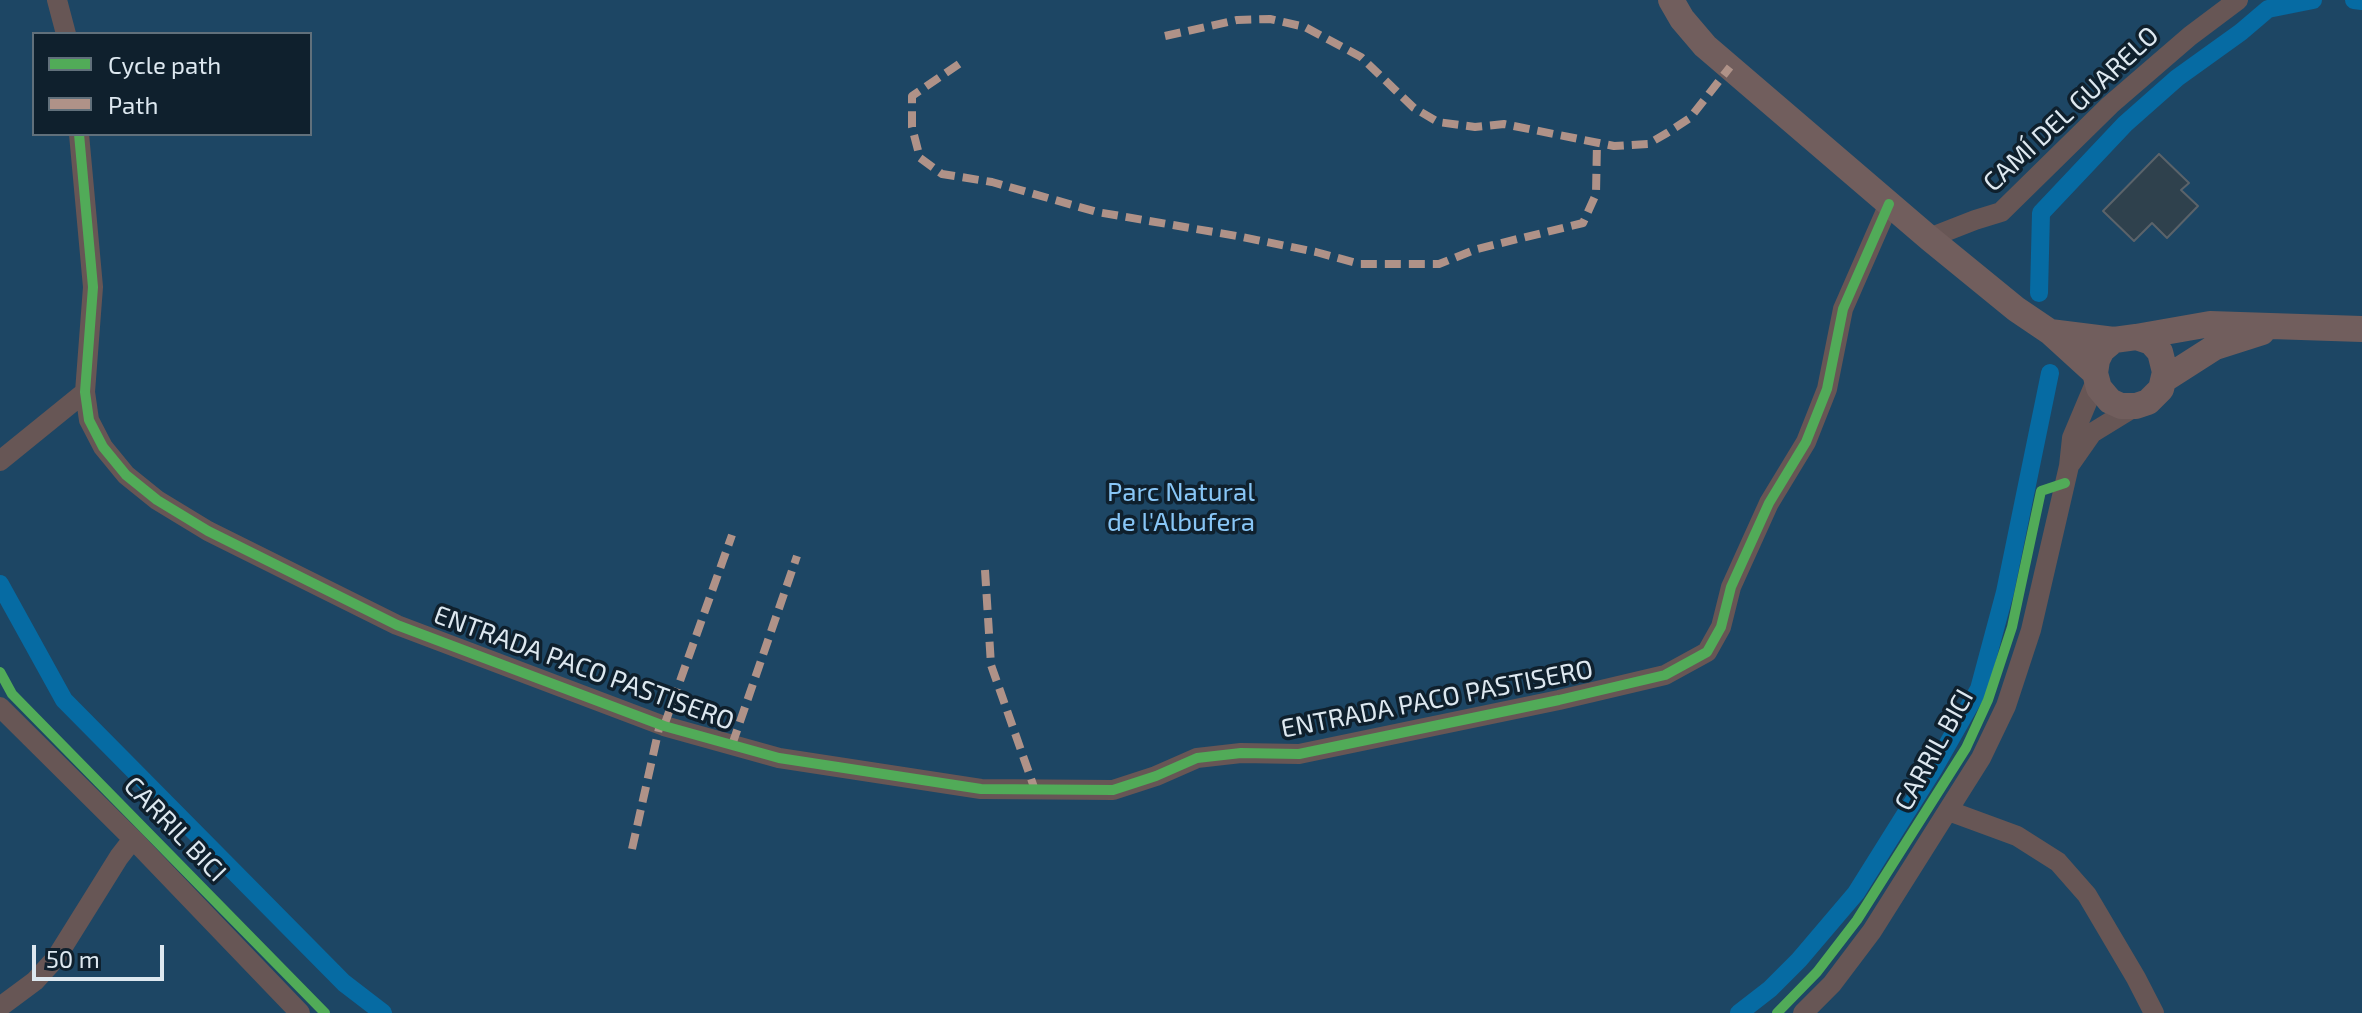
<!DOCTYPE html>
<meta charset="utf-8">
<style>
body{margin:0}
#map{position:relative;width:2362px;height:1013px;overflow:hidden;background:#202930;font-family:"Exo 2",sans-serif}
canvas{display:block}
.legend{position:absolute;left:32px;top:32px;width:280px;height:104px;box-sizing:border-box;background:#0f202d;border:2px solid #61707b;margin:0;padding:10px 14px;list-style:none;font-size:24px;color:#dde8f0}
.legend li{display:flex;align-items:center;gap:16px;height:40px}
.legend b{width:40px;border:2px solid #61707b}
.scale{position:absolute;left:32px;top:945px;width:132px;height:36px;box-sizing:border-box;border:4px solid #dde8f0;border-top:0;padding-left:10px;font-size:24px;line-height:28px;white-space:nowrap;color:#dde8f0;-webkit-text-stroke:6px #0f202d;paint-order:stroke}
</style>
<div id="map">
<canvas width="2362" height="1013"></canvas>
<ul class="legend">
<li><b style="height:10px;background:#51ab58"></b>Cycle path</li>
<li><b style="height:10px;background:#af9288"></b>Path</li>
</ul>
<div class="scale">50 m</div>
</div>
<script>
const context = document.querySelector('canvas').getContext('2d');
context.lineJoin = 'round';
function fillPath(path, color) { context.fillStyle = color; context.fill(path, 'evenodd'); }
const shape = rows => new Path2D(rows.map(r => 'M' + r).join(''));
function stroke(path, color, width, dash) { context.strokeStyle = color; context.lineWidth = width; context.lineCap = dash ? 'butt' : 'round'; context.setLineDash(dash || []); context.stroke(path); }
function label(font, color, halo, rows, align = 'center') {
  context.font = font + ' "Exo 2",sans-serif'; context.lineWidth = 7; context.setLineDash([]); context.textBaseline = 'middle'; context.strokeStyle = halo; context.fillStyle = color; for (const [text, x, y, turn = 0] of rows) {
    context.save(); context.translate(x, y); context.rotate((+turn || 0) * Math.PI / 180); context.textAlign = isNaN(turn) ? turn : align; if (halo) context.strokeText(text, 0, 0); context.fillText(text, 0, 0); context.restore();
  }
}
const green = shape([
 [0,0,2362,0,2362,1013,0,1013],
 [34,34,310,34,310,134,34,134]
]);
const canal = shape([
 [2354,0,2362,1],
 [2039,293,2041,213,2125,124,2177,78,2241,32,2268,9,2313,0],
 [0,584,64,700,344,983,383,1013],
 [1739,1013,1770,989,1799,960,1856,893,1933,770,1979,689,2005,592,2050,373]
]);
const building = shape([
 [2159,154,2189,183,2181,190,2198,206,2167,238,2152,223,2134,241,2103,211,2159,154]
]);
const minor = shape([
 [57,0,66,34],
 [79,134,93,287,85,392,89,420,103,447,126,475,157,500,208,531,397,625,664,726,779,758,981,789,1113,790,1156,776,1197,758,1241,753,1299,754,1559,700,1665,675,1707,652,1721,627,1731,587,1769,503,1806,442,1827,389,1843,309,1889,204],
 [1929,238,1975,220,2001,212,2110,105,2190,36,2238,0],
 [0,461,85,392],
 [2071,463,2092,433,2136,406],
 [0,707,133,839,300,1013],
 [1949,811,2017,836,2058,862,2087,895,2136,978,2154,1013],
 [0,1007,35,981,56,958,119,857,133,839],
 [1803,1013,1832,984,1872,931,1981,758,2006,706,2031,630,2069,466,2072,438,2096,381]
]);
const major = shape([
 [1671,0,1682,19,1705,46,1929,238,2016,309,2050,332,2095,373],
 [2050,332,2114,340,2136,337,2151,342,2160,352,2165,372,2161,389,2148,402,2136,406,2121,406,2110,401,2099,388,2095,373,2097,360,2102,350,2114,340],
 [2136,337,2210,324,2362,329],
 [2165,379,2215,347,2262,332]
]);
const quiet = shape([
 [1165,36,1237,20,1270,19,1305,27,1361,57,1414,108,1438,122,1475,127,1504,124,1614,146,1648,144,1667,133,1690,118,1730,67],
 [959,64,912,96,912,127,920,158,942,174,992,182,1097,212,1237,236,1316,252,1360,264,1439,264,1477,249,1583,223,1596,194,1597,142],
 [985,570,991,665,1035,790],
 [664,726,732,535],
 [732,745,797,556],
 [632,849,660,724]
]);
const cycleway = shape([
 [79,134,93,287,85,392,89,420,103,447,126,475,157,500,208,531,397,625,664,726,779,758,981,789,1113,790,1156,776,1197,758,1241,753,1299,754,1559,700,1665,675,1707,652,1721,627,1731,587,1769,503,1806,442,1827,389,1843,309,1889,204],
 [0,672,12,694,325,1013],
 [1777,1013,1817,972,1857,920,1966,748,1988,700,2012,627,2041,491,2065,483]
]);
const streetNames = [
 ["CAMÍ DEL GUARELO",2071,109,-43],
 ["ENTRADA PACO PASTISERO",584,668,20],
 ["ENTRADA PACO PASTISERO",1437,699,-11],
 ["CARRIL BICI",1934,750,-61],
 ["CARRIL BICI",175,829,46]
];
const parkNames = [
 ["Parc Natural",1181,492],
 ["de l'Albufera",1181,522]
];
fillPath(green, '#1d4664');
stroke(canal, '#066ba3', 18);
fillPath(building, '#2f414d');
stroke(building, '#5b636a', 2);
stroke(minor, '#675655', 20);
stroke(major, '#715e5d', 26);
stroke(quiet, '#af9288', 8, [16, 8]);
stroke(cycleway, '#51ab58', 10);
label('26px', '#dde8f0', '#0f202d', streetNames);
label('26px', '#88c6f6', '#0f202d', parkNames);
</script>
